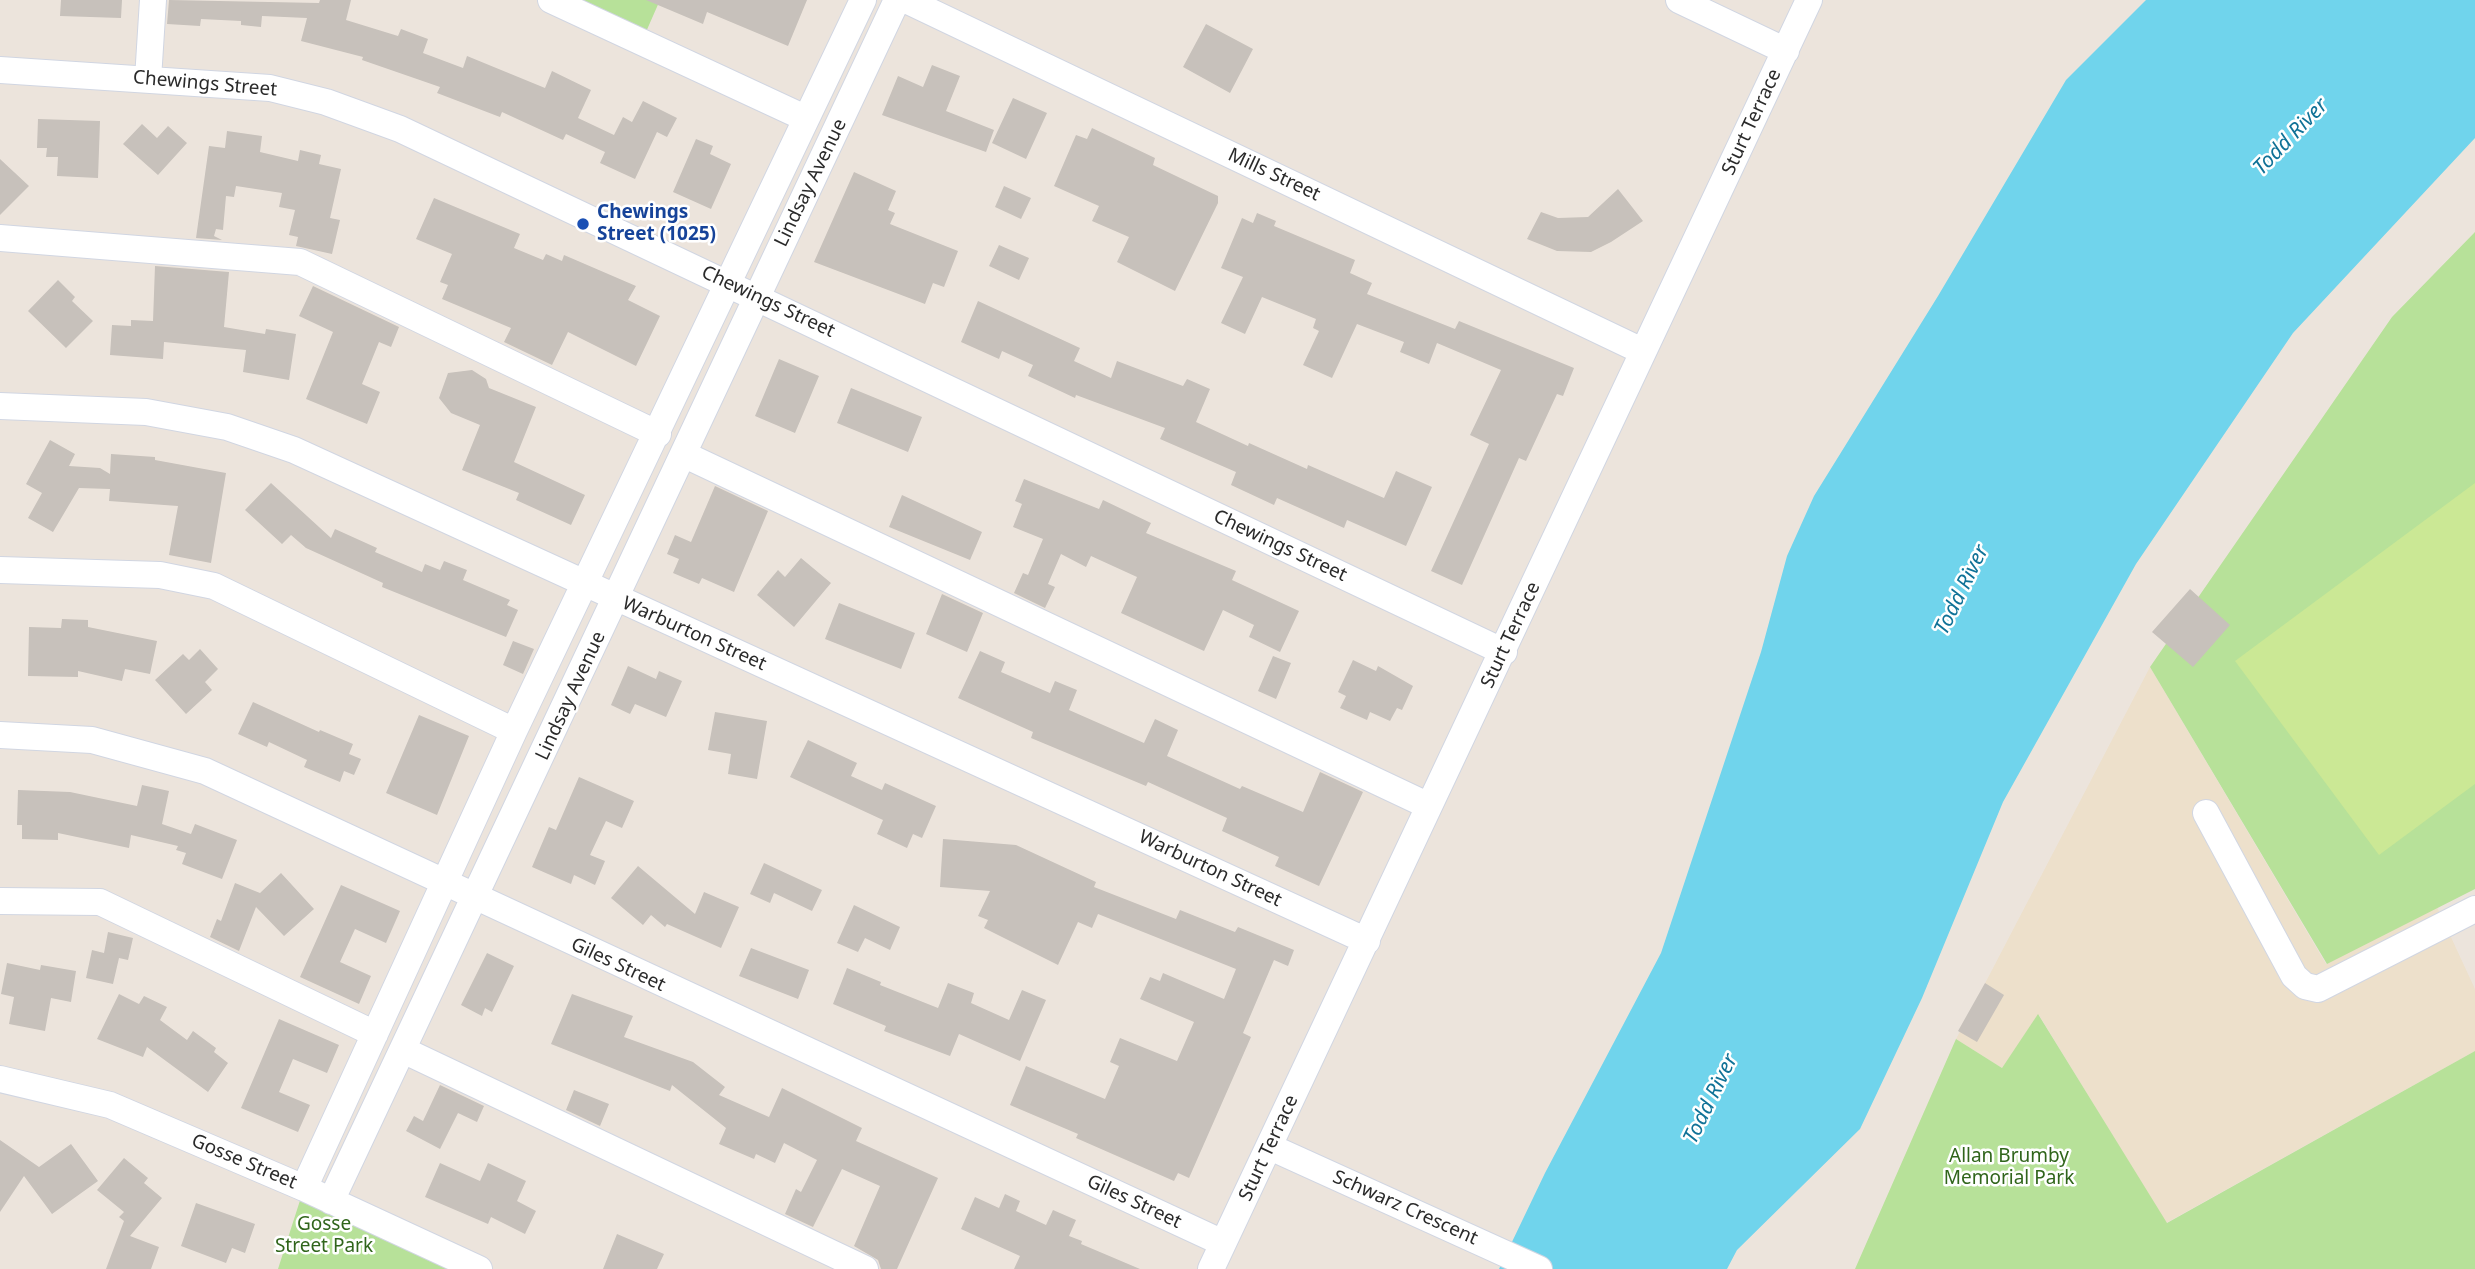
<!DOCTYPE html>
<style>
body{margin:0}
canvas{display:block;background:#ece4dc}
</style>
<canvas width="2475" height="1269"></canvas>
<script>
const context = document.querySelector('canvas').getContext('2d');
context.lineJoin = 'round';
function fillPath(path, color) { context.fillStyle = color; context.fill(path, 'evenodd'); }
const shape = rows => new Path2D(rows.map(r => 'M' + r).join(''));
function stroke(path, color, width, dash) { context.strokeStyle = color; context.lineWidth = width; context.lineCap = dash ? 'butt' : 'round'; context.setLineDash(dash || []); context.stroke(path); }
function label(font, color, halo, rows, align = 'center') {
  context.font = font + ' "Noto Sans",sans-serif'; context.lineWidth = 5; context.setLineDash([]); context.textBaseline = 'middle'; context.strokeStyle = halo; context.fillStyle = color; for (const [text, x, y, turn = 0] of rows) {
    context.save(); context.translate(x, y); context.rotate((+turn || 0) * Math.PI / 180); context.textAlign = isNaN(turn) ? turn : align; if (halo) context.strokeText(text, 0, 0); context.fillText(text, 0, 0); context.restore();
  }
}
const education = shape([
 [2150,667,2326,964,2437,907,2475,989,2475,1051,2166,1223,2039,1015,2002,1068,1956,1039]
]);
const green = shape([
 [554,0,660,0,642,41],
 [2475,232,2475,889,2327,964,2150,667,2392,317],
 [2038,1014,2167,1223,2475,1051,2475,1269,1855,1269,1956,1039,2002,1068],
 [304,1188,479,1269,278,1269]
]);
const pitch = shape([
 [2475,483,2475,784,2379,855,2235,661]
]);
const water = shape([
 [2146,0,2475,0,2475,138,2293,333,2136,564,2003,802,1922,998,1860,1129,1737,1250,1727,1269,1499,1269,1545,1173,1661,953,1761,652,1787,556,1814,496,1938,296,2066,80]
]);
const building = shape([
 [61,0,122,0,121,18,60,16],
 [169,0,319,3,320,0,351,0,346,20,398,36,401,29,428,39,423,53,463,68,467,56,545,88,552,71,591,90,578,118,614,135,623,117,632,122,643,101,677,118,667,137,657,132,635,179,600,163,605,152,566,134,563,140,502,112,500,117,437,93,440,87,362,60,363,57,301,41,307,18,262,16,261,27,241,25,241,21,201,19,200,26,167,24],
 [646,0,807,0,788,46,707,12,703,24],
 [1206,24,1253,49,1230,93,1183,67],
 [932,65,960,76,946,111,994,130,986,152,882,115,898,76,923,87],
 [1013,98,1047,113,1026,159,992,143],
 [38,119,100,121,98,178,57,176,58,157,46,157,47,148,37,148],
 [142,124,157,138,168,126,187,143,158,175,123,144],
 [1092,128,1155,158,1153,165,1218,196,1218,203,1175,291,1117,262,1129,237,1092,221,1099,206,1054,186,1076,135,1087,139],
 [227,131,262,136,260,152,298,161,300,150,321,155,319,164,341,169,330,218,340,220,332,254,296,246,298,237,289,235,295,210,279,207,282,193,236,186,234,197,226,196,223,230,216,229,214,236,222,240,196,238,209,146,225,148],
 [696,139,713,146,710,154,731,164,711,209,673,192],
 [0,159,29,186,0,215],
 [854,172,896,191,888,210,895,213,890,224,958,251,944,287,933,283,925,304,814,262],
 [1004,186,1031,198,1021,219,995,207],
 [1618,189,1643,221,1611,242,1591,252,1557,251,1527,239,1541,212,1558,218,1588,217],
 [434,198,520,234,514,248,543,260,546,254,562,261,564,255,636,286,628,300,660,316,636,366,568,332,552,365,504,342,511,328,442,299,448,285,440,282,452,254,416,239],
 [1257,213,1276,221,1274,226,1355,260,1350,273,1372,283,1367,294,1455,329,1459,321,1574,368,1563,396,1557,394,1526,461,1519,458,1462,585,1431,571,1489,444,1470,435,1501,370,1437,343,1429,364,1400,352,1404,342,1357,324,1332,378,1303,365,1319,331,1313,328,1316,319,1262,297,1245,334,1221,323,1243,277,1221,268,1242,218,1253,223],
 [999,245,1029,258,1019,280,989,266],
 [155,266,229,272,224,327,265,334,266,329,296,334,289,380,243,372,246,350,164,342,163,359,110,355,112,325,131,326,131,320,153,321],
 [58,280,75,297,72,301,93,321,66,348,28,311],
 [313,286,399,327,391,347,379,342,362,384,380,392,367,424,306,399,333,332,299,316],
 [978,301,1080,348,1074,361,1111,378,1117,361,1183,386,1187,379,1210,389,1196,422,1248,446,1249,443,1307,469,1308,465,1384,498,1396,471,1432,487,1406,546,1347,520,1344,528,1277,498,1274,505,1231,485,1236,472,1160,439,1165,428,1076,395,1075,398,1028,376,1033,365,1002,351,999,359,961,342],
 [779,359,819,376,795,433,755,416],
 [472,370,486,379,489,388,536,407,514,462,585,495,571,525,516,500,519,493,462,470,480,425,451,413,439,398,448,373],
 [851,388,922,417,908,452,837,423],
 [50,440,75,454,69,466,100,468,110,474,111,454,155,457,155,460,226,473,211,563,169,555,178,506,109,501,110,489,79,488,53,532,28,518,42,493,26,484],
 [1024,479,1099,509,1103,500,1151,523,1146,533,1236,571,1232,580,1299,611,1280,652,1249,637,1254,625,1223,610,1204,651,1121,613,1137,577,1091,556,1086,567,1061,554,1048,584,1055,587,1045,608,1014,593,1023,573,1028,575,1043,539,1013,527,1022,504,1015,501],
 [271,483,331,538,335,529,377,548,375,552,422,572,425,564,440,570,444,561,467,570,463,580,510,600,507,605,518,610,506,637,382,587,383,583,306,548,291,535,282,544,245,510],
 [715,486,768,511,734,592,702,578,699,584,673,573,679,559,667,554,675,535,691,542],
 [902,495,982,532,970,560,889,527],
 [801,558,831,583,794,627,757,595,778,570,785,577],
 [2190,589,2230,625,2193,667,2152,632],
 [942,594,983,613,967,652,926,634],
 [839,603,915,633,901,669,825,639],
 [62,619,88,620,88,627,157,641,150,674,125,669,122,681,78,671,78,677,28,676,29,627,61,628],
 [513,641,534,649,523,674,503,665],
 [200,649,218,669,205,682,212,690,186,714,155,680,183,654,189,660],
 [980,651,1005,662,1001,672,1050,693,1055,681,1077,690,1069,710,1144,743,1155,719,1178,730,1167,756,1240,789,1242,786,1303,812,1320,772,1363,792,1319,886,1275,866,1279,857,1222,831,1227,818,1148,782,1146,786,1031,738,1033,732,958,698],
 [1273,656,1291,663,1276,699,1258,691],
 [1353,660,1376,671,1378,666,1413,686,1402,710,1397,708,1390,721,1370,712,1367,720,1340,708,1346,696,1338,692],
 [628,666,656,679,659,671,682,681,666,717,635,704,630,714,611,705],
 [253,702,319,732,320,730,353,744,349,754,361,759,354,775,344,771,340,782,304,767,307,760,269,742,267,747,238,734],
 [715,712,767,721,757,779,728,774,731,754,708,750],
 [419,715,469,736,437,815,386,793],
 [808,740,857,763,851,776,882,790,885,783,936,806,922,838,913,834,907,848,877,834,883,820,790,777],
 [579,777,634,801,622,828,606,821,590,855,605,861,595,885,574,875,571,884,532,867,549,827,556,830],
 [142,785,169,791,162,824,191,834,195,824,237,840,222,879,182,864,186,853,176,850,178,846,131,835,129,848,58,833,58,840,22,839,22,825,17,825,18,790,70,792,137,806],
 [943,839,1016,845,1096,882,1094,887,1176,919,1180,910,1235,932,1238,927,1294,950,1288,966,1274,960,1243,1033,1251,1037,1189,1178,1178,1173,1174,1181,1076,1138,1078,1134,1010,1105,1026,1066,1105,1099,1119,1066,1110,1062,1120,1038,1177,1061,1194,1022,1140,999,1150,977,1160,981,1163,973,1224,999,1236,969,1098,914,1092,928,1078,922,1058,965,984,928,988,920,978,916,990,891,940,887],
 [764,863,822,890,812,911,774,893,770,903,750,894],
 [638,866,695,914,704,892,739,907,721,948,667,924,665,927,651,915,643,925,611,898],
 [281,873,314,909,284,936,256,907,239,951,210,937,217,919,221,921,235,883,260,893],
 [341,885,400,911,386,943,355,929,340,962,371,976,359,1004,300,977],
 [854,905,900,927,890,950,865,938,858,952,837,943],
 [108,932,133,938,128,960,119,958,113,984,86,978,92,950,104,953],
 [751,948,809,970,798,999,739,976],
 [487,953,514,966,492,1012,485,1008,482,1016,461,1005],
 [7,963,40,970,41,965,76,971,71,1002,51,998,45,1031,9,1024,14,997,1,994],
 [847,968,881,982,880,985,938,1008,948,983,974,993,971,1003,1009,1020,1022,990,1046,1000,1020,1061,959,1034,950,1056,884,1031,886,1026,833,1004],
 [1985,983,2004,995,1977,1042,1958,1031],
 [119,994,139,1004,144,996,167,1007,160,1020,187,1040,193,1031,216,1048,214,1052,228,1063,208,1092,147,1047,143,1057,97,1039],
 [572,994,633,1016,624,1037,693,1062,725,1087,719,1095,769,1117,782,1088,862,1128,856,1141,938,1178,897,1269,881,1269,878,1260,854,1246,880,1186,842,1169,813,1227,785,1214,796,1189,801,1192,817,1160,784,1143,775,1163,756,1154,754,1159,719,1144,726,1128,672,1085,670,1091,551,1044],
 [279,1019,339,1045,327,1073,293,1059,279,1092,310,1105,298,1132,241,1108],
 [440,1085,484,1106,477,1122,458,1113,440,1149,406,1131,414,1116,423,1121],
 [574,1090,609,1104,600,1126,566,1110],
 [0,1140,39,1167,71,1144,98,1181,52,1214,24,1176,0,1212],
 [124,1158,148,1178,144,1183,162,1198,130,1236,159,1247,151,1269,106,1269,124,1221,119,1217,124,1212,97,1190],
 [440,1163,480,1181,488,1163,526,1181,517,1201,536,1211,525,1234,491,1217,488,1224,425,1197],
 [1005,1194,1020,1201,1016,1211,1046,1225,1053,1210,1076,1220,1069,1236,1082,1241,1081,1244,1140,1269,1014,1269,1020,1256,961,1229,975,1197,999,1208],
 [196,1203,255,1224,245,1253,232,1248,226,1263,181,1246],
 [617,1234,664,1254,657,1269,603,1269]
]);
const minor = shape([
 [551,0,805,118],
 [906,0,1642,351],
 [1679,0,1786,51],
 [0,70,270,88,326,102,400,129,1504,652],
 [148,79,153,0],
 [0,238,300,262,658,434],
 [0,406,146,412,227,427,294,450,1367,941],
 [683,454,1429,806],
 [0,570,160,575,214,586,514,731],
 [0,735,92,740,205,771,1223,1243],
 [2206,813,2294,976,2305,986,2318,989,2475,909],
 [0,901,100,902,375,1034],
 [403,1050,865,1269],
 [0,1079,110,1105,304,1188,479,1269],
 [1270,1147,1539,1269],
 [304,1188,514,731,863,0],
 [331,1201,897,0],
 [1211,1269,1809,0]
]);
const markers = [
 [583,224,7,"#1a4fb4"]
];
const streetNames = [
 ["Chewings Street",205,84,5],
 ["Sturt Terrace",1752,122,-65],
 ["Mills Street",1274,175,25],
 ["Lindsay Avenue",811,183,-64],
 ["Chewings Street",768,302,25],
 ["Chewings Street",1280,546,25],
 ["Warburton Street",694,634,24],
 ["Sturt Terrace",1511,635,-65],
 ["Lindsay Avenue",571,696,-65],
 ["Warburton Street",1210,869,25],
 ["Giles Street",618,965,25],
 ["Sturt Terrace",1269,1148,-65],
 ["Gosse Street",244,1162,23],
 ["Giles Street",1134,1202,25],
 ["Schwarz Crescent",1405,1208,24]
];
const transitNames = [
 ["Chewings",597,213],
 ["Street (1025)",597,235]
];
const parkNames = [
 ["Allan Brumby",2009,1157],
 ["Memorial Park",2009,1179],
 ["Gosse",324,1225],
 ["Street Park",324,1247]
];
const waterNames = [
 ["Todd River",2291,137,-46],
 ["Todd River",1962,590,-64],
 ["Todd River",1711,1099,-64]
];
fillPath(education, '#ede0cb');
fillPath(green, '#b7e199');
fillPath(pitch, '#cbe895');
fillPath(water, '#70d4ec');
fillPath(building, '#c7c1bb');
stroke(minor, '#d1d6e2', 28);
stroke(minor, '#fff', 26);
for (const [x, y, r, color] of markers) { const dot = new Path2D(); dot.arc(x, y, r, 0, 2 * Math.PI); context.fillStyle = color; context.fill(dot); stroke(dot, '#fff', 2.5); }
label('19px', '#2a2a2a', '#fff', streetNames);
label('bold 19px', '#164399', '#fff', transitNames, 'left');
label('19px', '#30651b', '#fff', parkNames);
label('italic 21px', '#107297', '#fff', waterNames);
</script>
